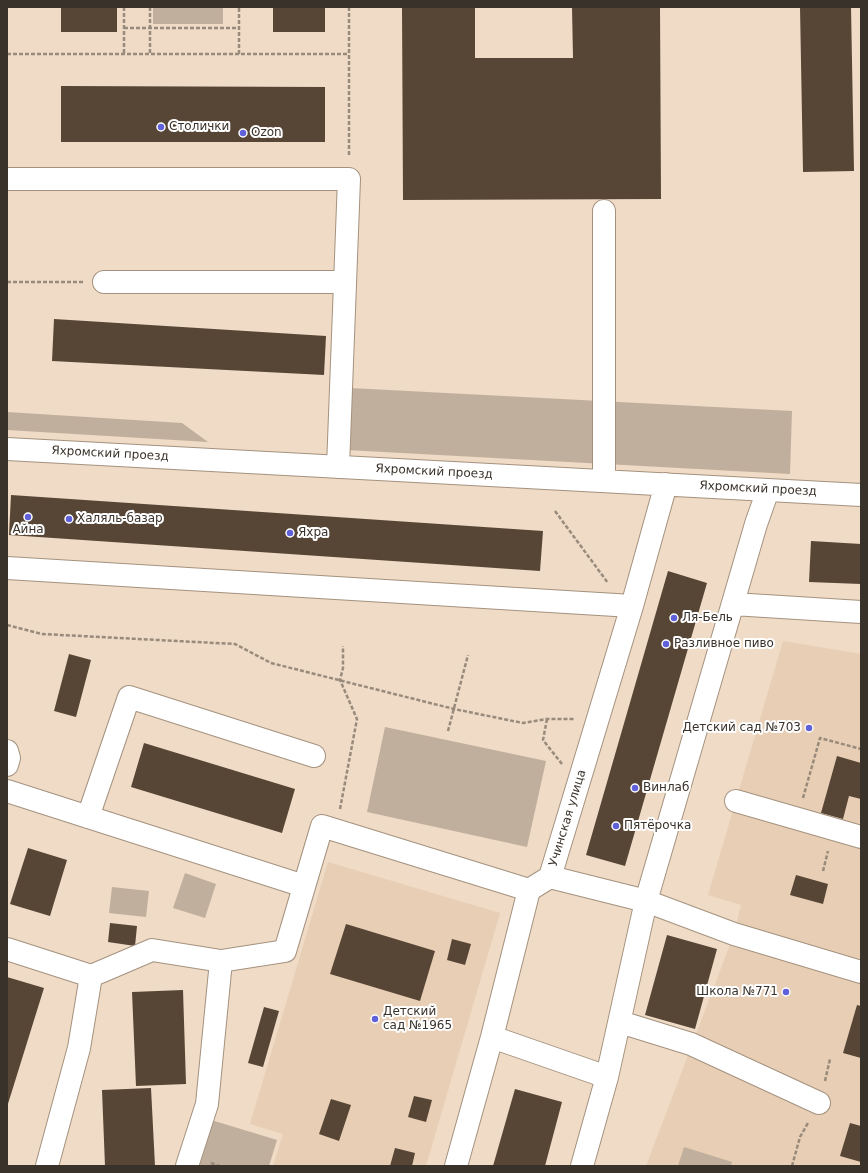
<!DOCTYPE html>
<meta charset="utf-8">
<style>
body{margin:0}
#map{position:relative;width:868px;height:1173px;overflow:hidden;background:#efdbc6;font-family:"DejaVu Sans",sans-serif}
canvas{display:block}
.frame{position:absolute;inset:0;border:8px solid #39322a;pointer-events:none}
</style>
<div id="map">
<canvas width="868" height="1173"></canvas>
<div class="frame"></div>
</div>
<script>
const context = document.querySelector('canvas').getContext('2d');
context.lineJoin = 'round';
function fillPath(path, color) { context.fillStyle = color; context.fill(path, 'evenodd'); }
const shape = rows => new Path2D(rows.map(r => 'M' + r).join(''));
function stroke(path, color, width, dash) { context.strokeStyle = color; context.lineWidth = width; context.lineCap = dash ? 'butt' : 'round'; context.setLineDash(dash || []); context.stroke(path); }
function label(font, color, halo, rows, align = 'center') {
  context.font = font + ' "DejaVu Sans",sans-serif'; context.lineWidth = 4; context.setLineDash([]); context.textBaseline = 'middle'; context.strokeStyle = halo; context.fillStyle = color; for (const [text, x, y, turn = 0] of rows) {
    context.save(); context.translate(x, y); context.rotate((+turn || 0) * Math.PI / 180); context.textAlign = isNaN(turn) ? turn : align; if (halo) context.strokeText(text, 0, 0); context.fillText(text, 0, 0); context.restore();
  }
}
const built = shape([
 [783,641,861,654,861,1166,646,1166,734,934,741,905,708,895],
 [328,862,500,913,426,1166,273,1166,283,1134,250,1124]
]);
const green = shape([
 [153,7,223,7,223,24,153,24],
 [331,387,792,411,790,474,328,449],
 [7,412,182,423,208,442,7,430],
 [385,727,546,761,527,847,367,812],
 [185,873,216,884,205,918,173,908],
 [112,887,149,891,146,917,109,913],
 [208,1119,277,1140,269,1166,194,1166],
 [684,1147,732,1162,731,1166,678,1166]
]);
const building = shape([
 [61,7,117,7,117,32,61,32],
 [273,7,325,7,325,32,273,32],
 [402,7,475,7,475,58,573,58,572,7,660,7,661,199,403,200],
 [800,7,851,7,854,171,803,172],
 [61,86,325,87,325,142,61,142],
 [54,319,326,336,324,375,52,361],
 [11,495,543,531,540,571,9,535],
 [811,541,861,544,861,584,809,582],
 [668,571,707,583,625,866,586,855],
 [69,654,91,660,76,717,54,711],
 [144,743,295,789,282,833,131,787],
 [837,756,861,763,861,799,849,796,843,819,821,813],
 [28,848,67,860,50,916,10,904],
 [796,875,828,884,823,904,790,895],
 [110,923,137,926,135,946,108,942],
 [346,924,435,951,420,1001,330,974],
 [667,935,717,949,695,1029,645,1015],
 [452,939,471,944,465,965,447,960],
 [7,977,44,988,7,1107],
 [183,990,186,1084,136,1086,132,992],
 [857,1005,861,1006,861,1058,843,1053],
 [264,1007,279,1011,263,1067,248,1063],
 [151,1088,155,1166,105,1166,102,1090],
 [515,1089,562,1102,545,1166,493,1166],
 [414,1096,432,1100,426,1122,408,1117],
 [331,1099,351,1105,339,1141,319,1134],
 [850,1123,861,1126,861,1162,840,1156],
 [395,1148,415,1153,412,1166,390,1166]
]);
const path = shape([
 [124,7,124,54],
 [150,7,150,54],
 [349,7,349,157],
 [124,28,239,28],
 [7,54,349,54],
 [239,54,239,7],
 [7,282,83,282],
 [555,511,608,583],
 [7,625,42,634,235,644,271,663,454,709,523,723,547,719,575,719],
 [547,719,543,740,562,764],
 [448,731,468,655],
 [803,798,820,738,861,749],
 [340,809,357,719,340,680,343,668,343,646],
 [823,871,828,851],
 [825,1081,830,1059],
 [211,1163,219,1166],
 [792,1166,800,1137,808,1123]
]);
const minor = shape([
 [7,179,349,179,338,467],
 [104,282,345,282],
 [7,449,861,495],
 [604,481,604,211],
 [7,568,632,606],
 [733,604,861,612],
 [7,751,9,758,7,765],
 [7,791,304,886],
 [736,801,861,837],
 [88,817,129,697,314,756],
 [550,877,646,901,756,524,768,490],
 [7,949,91,976,152,950,221,961,285,951,322,826,529,890],
 [620,1022,691,1044,819,1103],
 [492,1037,607,1077,582,1166],
 [607,1077,646,901,734,934,861,972],
 [47,1166,79,1048,91,976],
 [187,1166,207,1104,221,961],
 [456,1166,492,1037,529,890,550,877,632,606,666,484]
]);
const markers = [
 [161,127,4,"#6061da"],
 [243,133,4,"#6061da"],
 [28,517,4,"#6061da"],
 [69,519,4,"#6061da"],
 [290,533,4,"#6061da"],
 [674,618,4,"#6061da"],
 [666,644,4,"#6061da"],
 [809,728,4,"#6061da"],
 [635,788,4,"#6061da"],
 [616,826,4,"#6061da"],
 [786,992,4,"#6061da"],
 [375,1019,4,"#6061da"]
];
const poiNames = [
 ["Столички",169,127],
 ["Ozon",251,133],
 ["Халяль-базар",77,519],
 ["Айна",28,530,"center"],
 ["Яхра",298,533],
 ["Ля-Бель",682,618],
 ["Разливное пиво",674,644],
 ["Детский сад №703",801,728,"right"],
 ["Винлаб",643,788],
 ["Пятёрочка",624,826],
 ["Школа №771",778,992,"right"],
 ["Детский",383,1012],
 ["сад №1965",383,1026]
];
const streetNames = [
 ["Яхромский проезд",110,454,3],
 ["Яхромский проезд",434,472,3],
 ["Яхромский проезд",758,489,3],
 ["Учинская улица",568,818,-73]
];
fillPath(built, '#e7ceb4');
fillPath(green, '#c1af9d');
fillPath(building, '#574635');
stroke(minor, '#a4927f', 24);
stroke(path, '#998b7c', 2.5, [4, 2]);
stroke(minor, '#fff', 22);
for (const [x, y, r, color] of markers) { const dot = new Path2D(); dot.arc(x, y, r, 0, 2 * Math.PI); context.fillStyle = color; context.fill(dot); stroke(dot, '#fff', 1.5); }
label('12px', '#39322a', '#fff', poiNames, 'left');
label('12px', '#39322a', '#fff', streetNames);
</script>
